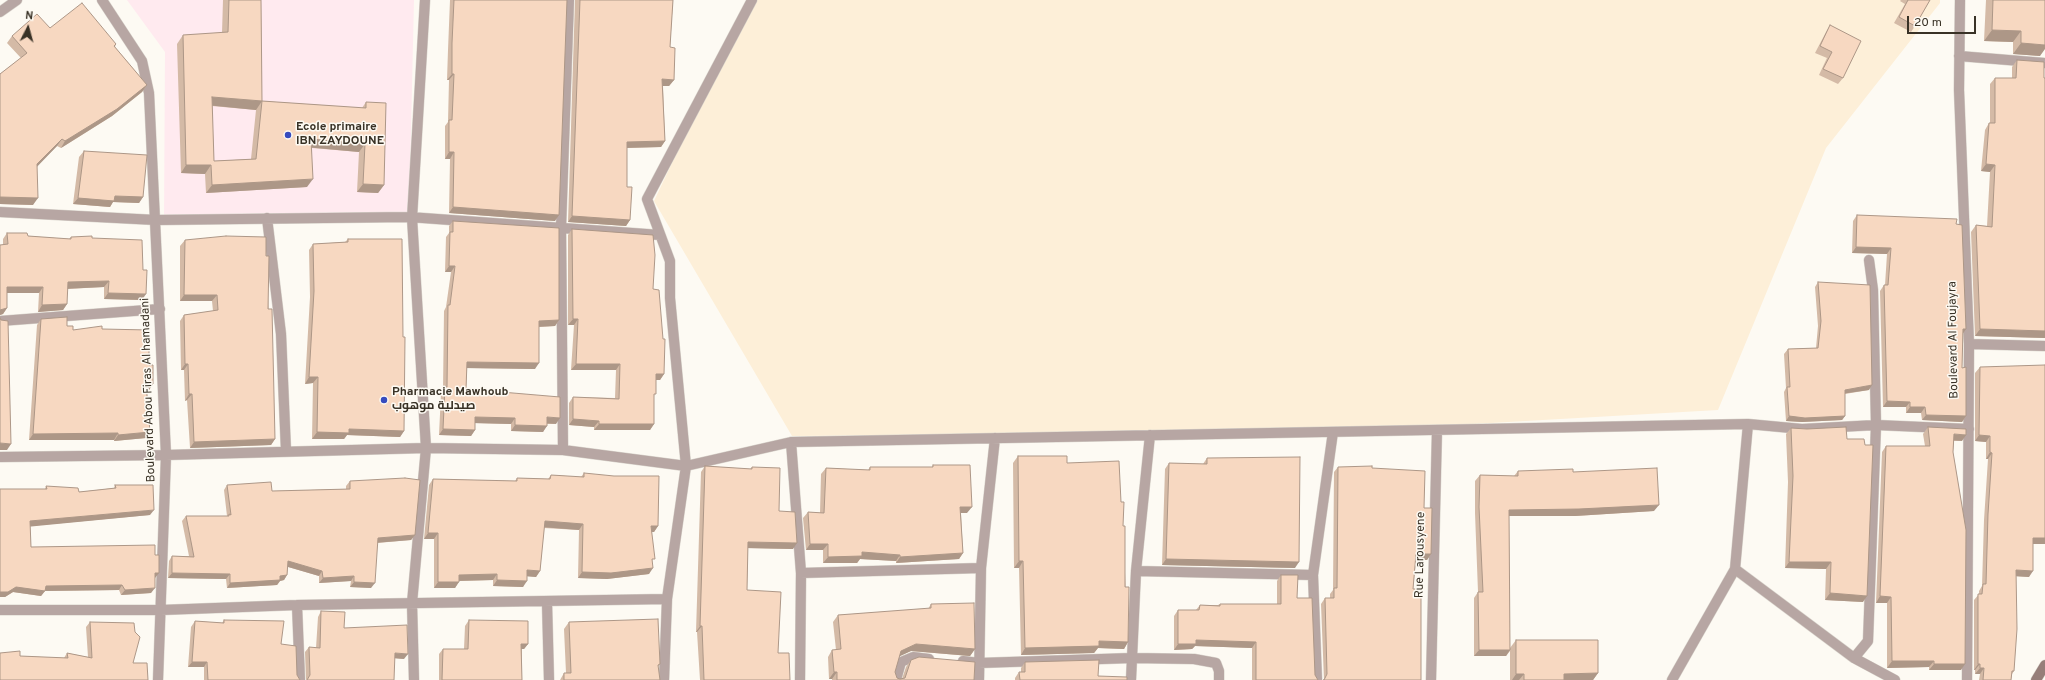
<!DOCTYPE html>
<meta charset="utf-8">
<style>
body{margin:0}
#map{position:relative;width:2045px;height:680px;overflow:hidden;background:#fdfaf3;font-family:Overpass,sans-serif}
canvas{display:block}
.north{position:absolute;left:8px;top:8px;width:40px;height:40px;-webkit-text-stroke:3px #fdfaf3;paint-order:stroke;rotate:6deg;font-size:11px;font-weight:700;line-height:16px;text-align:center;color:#393226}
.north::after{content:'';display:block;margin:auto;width:14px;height:18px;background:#393226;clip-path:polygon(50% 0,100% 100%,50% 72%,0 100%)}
.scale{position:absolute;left:1907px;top:16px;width:69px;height:18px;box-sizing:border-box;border:2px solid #393226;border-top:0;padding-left:5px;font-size:12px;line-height:14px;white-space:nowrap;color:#393226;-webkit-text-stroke:3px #fdfaf3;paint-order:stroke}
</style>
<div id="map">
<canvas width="2045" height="680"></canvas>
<div class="north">N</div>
<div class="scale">20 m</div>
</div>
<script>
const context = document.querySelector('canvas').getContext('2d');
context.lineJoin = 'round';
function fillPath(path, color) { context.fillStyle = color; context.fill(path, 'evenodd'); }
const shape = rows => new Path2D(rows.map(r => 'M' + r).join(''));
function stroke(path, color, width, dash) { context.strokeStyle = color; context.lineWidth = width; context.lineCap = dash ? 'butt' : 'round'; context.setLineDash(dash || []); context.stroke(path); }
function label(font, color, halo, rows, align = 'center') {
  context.font = font + ' Overpass,Cairo,sans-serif'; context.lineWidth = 3; context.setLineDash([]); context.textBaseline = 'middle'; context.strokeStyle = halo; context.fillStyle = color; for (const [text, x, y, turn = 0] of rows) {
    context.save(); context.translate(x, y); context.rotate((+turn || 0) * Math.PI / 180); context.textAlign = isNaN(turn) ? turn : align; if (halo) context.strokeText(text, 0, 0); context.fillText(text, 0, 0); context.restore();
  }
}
const built = shape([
 [749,0,1940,0,1940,3,1826,148,1718,410,1333,432,792,436,654,201]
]);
const education = shape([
 [127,0,414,0,409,217,164,218,165,52]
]);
const minor = shape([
 [102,0,142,61,149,93,166,455,158,680],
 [1960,0,1959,90,1969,344,1967,680],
 [0,12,17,0],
 [1959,56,2045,63],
 [0,212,156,220,409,217,660,235],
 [267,218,281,334,286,451],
 [0,321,160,309],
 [1969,344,2045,346],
 [1748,424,1735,569,1854,658,1895,680],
 [791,442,801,573,800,680],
 [563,450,561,228,569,0],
 [0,457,166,455,426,448,563,450,686,466,791,442,1748,424,1802,429,1876,425,1969,429],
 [1136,571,1313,575],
 [801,573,981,568],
 [547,602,549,680],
 [297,605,300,680],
 [0,610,161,610,297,605,667,599],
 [1854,658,1868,641,1876,425,1873,290,1869,260],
 [963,661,979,663,1132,658,1194,659,1216,663,1219,671,1219,680],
 [414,680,412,603,426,448,412,218,425,0],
 [664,680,667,599,686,466,670,298,670,261,647,199,752,0],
 [896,680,901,662,913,657,929,659],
 [979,680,981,568,995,438],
 [1131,680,1136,571,1150,435],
 [1317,680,1313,575,1333,432],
 [1431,680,1437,430],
 [1672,680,1735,569]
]);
const secondary = shape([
 [2036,680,2045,665]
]);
const wall = shape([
 [223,0,261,0,262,101,362,108,366,102,384,185,378,193,357,192,359,152,312,148,307,187,206,193,205,174,181,173,177,44,183,35,222,33],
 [212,106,256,110,251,159,214,161],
 [450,0,567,0,555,221,449,213,450,159,445,159,445,126,448,122,449,80,447,80,448,50],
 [575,0,673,0,670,47,674,80,669,86,663,86,665,141,661,147,627,148,627,187,630,220,626,226,568,222],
 [1901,0,1930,0,1915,26,1911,32,1894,23,1905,4,1900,1],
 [1986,0,2045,0,2040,56,2013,54,2013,42,1984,41],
 [1830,25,1843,78,1838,84,1819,75,1827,58,1815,53,1826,32],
 [50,28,116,44,115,47,147,85,142,92,112,116,61,148,57,146,37,166,33,205,0,204,0,74,21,58,7,43,12,36],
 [2017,60,2044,78,2045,338,1975,336,1971,232,1976,225,1987,226,1990,172,1981,171,1985,130,1989,123,1990,123,1990,84,1995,78,2012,78,2012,67],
 [84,151,143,197,139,203,113,202,110,207,73,204,79,157],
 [1857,215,1956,224,1963,334,1962,368,1966,416,1962,422,1922,420,1921,413,1906,413,1906,407,1883,407,1880,291,1884,285,1885,285,1887,254,1852,253,1853,221],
 [453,221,559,320,555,326,539,327,535,369,467,368,466,389,556,424,547,424,543,432,511,431,511,424,475,423,475,430,471,436,439,435,441,393,443,390,444,311,446,307,451,272,445,272,446,237,449,233,449,226],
 [572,229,653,289,664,374,660,380,656,380,654,397,654,424,650,430,594,430,594,427,569,425,569,403,573,397,615,398,616,370,571,370,574,325,568,325,568,235],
 [7,233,28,236,69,239,71,237,92,238,142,300,104,299,104,287,67,289,67,304,63,310,38,312,39,293,7,293,7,308,3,314,0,315,0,245,3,245,3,239],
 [348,239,403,337,404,431,400,437,347,435,344,439,312,439,313,383,305,384,310,297,309,250,313,244,345,242],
 [185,240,266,256,275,439,271,445,190,448,187,400,185,401,184,370,181,370,180,321,184,315,213,311,212,301,180,301,180,246],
 [1818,282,1869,390,1845,394,1845,416,1842,420,1802,422,1786,421,1784,392,1786,388,1784,354,1788,349,1816,348,1818,326,1815,287],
 [41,319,67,326,73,330,102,329,149,365,153,384,149,390,147,390,150,432,146,438,114,441,114,440,29,440,37,325],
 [1980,367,2033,544,2029,577,2016,576,2014,671,2012,674,2011,680,1979,680,1980,674,1975,674,1975,670,1974,670,1974,600,1979,594,1979,591,1982,586,1984,520,1988,459,1986,459,1986,442,1975,441,1975,373],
 [1928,427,1962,441,1954,441,1953,452,1961,670,1929,670,1929,667,1887,668,1887,603,1876,603,1882,452,1886,446,1925,446,1923,434],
 [1791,428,1807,429,1847,439,1863,602,1825,600,1826,569,1785,568,1788,482,1786,434],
 [1018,456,1067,463,1121,502,1123,526,1128,642,1124,649,1098,648,1094,653,1021,655,1019,568,1014,568,1013,463],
 [1207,458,1295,568,1162,565,1165,469,1169,463,1203,464],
 [933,465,967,513,961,513,963,553,959,559,896,563,896,561,860,559,857,563,823,563,823,550,806,550,803,518,808,512,820,513,821,474,826,468,868,470,870,467,932,467],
 [705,466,750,469,752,467,779,511,793,549,748,548,747,590,778,653,790,680,700,680,697,632,696,632,701,472],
 [1338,467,1372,468,1424,508,1431,554,1427,560,1416,560,1413,589,1421,680,1324,680,1321,604,1325,598,1330,598,1330,594,1333,590,1334,472],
 [1518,471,1573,472,1654,511,1575,516,1509,516,1510,648,1516,640,1598,673,1593,680,1510,680,1510,651,1506,656,1474,656,1474,598,1478,592,1475,513,1475,481,1480,475,1514,476],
 [584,473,658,526,654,532,652,532,652,562,649,574,607,579,578,578,579,530,544,528,540,571,536,577,527,576,523,587,493,586,493,580,459,581,455,588,434,588,434,539,424,539,429,485,433,479,515,481,517,478,548,479,551,475,581,477],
 [350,481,415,535,411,540,377,543,371,588,350,587,351,581,319,583,319,576,288,567,287,575,284,580,280,581,277,585,227,588,226,579,168,578,169,561,172,556,189,556,182,521,186,516,227,516,224,490,227,485,272,491,346,489,346,486],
 [115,485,150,515,30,526,31,547,155,578,151,593,121,595,119,590,45,591,41,596,13,592,5,597,0,597,0,489,45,489,46,486,79,492,114,488],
 [1281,575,1297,598,1315,675,1318,680,1252,680,1252,648,1195,646,1192,649,1174,650,1174,616,1178,610,1196,610,1200,605,1218,605,1220,604,1277,604,1277,581],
 [931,604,975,649,970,656,911,651,899,656,895,672,897,678,900,679,902,679,906,667,911,660,974,680,832,680,832,679,829,679,828,657,832,650,836,650,833,622,838,615,928,609],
 [321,611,344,628,404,659,395,658,306,680,305,652,309,647,316,648,318,617],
 [224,620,281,644,300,680,204,680,204,667,188,667,191,627,195,621,222,623],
 [469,620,528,644,524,649,522,649,522,680,439,680,439,654,443,649,464,649,465,626],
 [90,622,133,663,148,680,20,656,64,658,67,653,88,657,86,627],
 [569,622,660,664,658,667,660,680,560,680,564,673,566,673,564,629],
 [1025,662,1098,676,1127,680,1015,680,1015,678,1019,672,1021,672,1021,668]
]);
const shadedWall = shape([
 [1992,30,2021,31,2013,42,1984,41],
 [2021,43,2045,45,2045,49,2040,56,2013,54],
 [452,74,454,74,449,80,447,80],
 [662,79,674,80,669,86,658,86],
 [147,85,142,92,112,116,61,148,65,141],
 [212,97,262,101,256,110,206,105],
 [62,139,57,146,33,171,37,164],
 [311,139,365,144,359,152,305,147],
 [665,141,661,147,623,148,627,142],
 [449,152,454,152,450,159,445,159],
 [1986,164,1995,165,1990,172,1981,171],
 [186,165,211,165,205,174,181,173],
 [313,179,307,187,206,193,212,185],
 [363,184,384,185,378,193,357,192],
 [115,196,143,197,139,203,113,202,110,207,73,204,78,198],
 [0,197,38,198,33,205,0,204],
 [453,207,559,215,555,221,449,213],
 [572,216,630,220,626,226,568,222],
 [1856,247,1891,248,1887,254,1852,253],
 [449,266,455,266,451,272,445,272],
 [109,281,104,287,63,289,68,282],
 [7,287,43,287,39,293,2,293],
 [108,293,146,294,142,300,104,299],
 [184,295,217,295,212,301,180,301],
 [67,304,63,310,38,312,42,305],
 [7,308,3,314,0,315,0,310],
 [573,319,578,319,574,325,568,325],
 [559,320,555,326,535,327,539,321],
 [1963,329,1966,329,1962,335],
 [1980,329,2045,331,2045,338,1975,336],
 [467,362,539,363,535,369,463,368],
 [185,364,188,364,184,370,181,370],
 [576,364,620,364,616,370,571,370],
 [656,374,664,374,660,380,652,380],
 [309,377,318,377,313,383,305,384],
 [146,384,153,384,149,390,142,390],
 [1872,385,1869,390,1841,394,1845,390],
 [189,394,192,394,187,400,185,401],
 [1887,401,1910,402,1906,407,1883,407],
 [1910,407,1925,407,1921,413,1906,413],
 [1926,415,1966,416,1962,422,1922,420],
 [1789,416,1845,416,1842,420,1802,422,1786,421],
 [475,417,515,418,511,424,471,423],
 [547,417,560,418,556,424,543,423],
 [573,419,599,421,594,427,569,425],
 [599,424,654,424,650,430,594,430],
 [515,425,547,426,543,432,511,431],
 [349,429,404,431,400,437,347,435,344,439,312,439,317,432],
 [443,429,475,430,471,436,439,435],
 [150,432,146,438,114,441,118,435],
 [118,433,114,440,29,440,33,434],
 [1954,434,1966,435,1962,441,1950,440],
 [1979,435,1990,436,1986,442,1975,441],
 [275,439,271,445,190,448,194,442],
 [0,443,11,444,7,450,0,450],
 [1990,452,1992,453,1988,459,1986,459],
 [1659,505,1654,511,1575,516,1505,516,1509,510],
 [960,507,972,507,967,513,956,513],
 [154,510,150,515,26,527,30,521],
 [545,521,583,524,579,530,541,527],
 [651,526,658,526,654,532,647,532],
 [428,533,438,533,434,539,424,539],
 [415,535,411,540,374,543,378,538],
 [2033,538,2045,538,2045,544,2029,544],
 [748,542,797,543,793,549,744,548],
 [810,544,828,544,823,550,806,550],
 [862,552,900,555,896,561,860,559,857,563,823,563,828,557],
 [963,553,959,559,896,563,900,557],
 [1416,554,1431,554,1427,560,1412,560],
 [1166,559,1299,562,1295,568,1162,565],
 [288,561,322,571,319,576,285,566],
 [1019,561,1023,561,1019,568,1014,568],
 [1789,562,1831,562,1826,569,1785,568],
 [653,568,649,574,607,579,578,578,582,572],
 [527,570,540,571,536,577,523,576],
 [2016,570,2033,571,2029,577,2011,576],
 [155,573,159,573,155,578],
 [172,573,230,574,226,579,168,578],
 [497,574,493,580,455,581,459,575],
 [287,575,284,580,280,581,277,585,227,588,230,583],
 [354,576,351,581,319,583,323,578],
 [497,580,527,581,523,587,493,586],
 [354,582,375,583,371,588,350,587],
 [438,582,459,582,455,588,434,588],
 [122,585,119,590,44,591,45,591,41,596,13,592,5,597,0,597,0,592,16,587,46,586],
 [155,588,151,593,121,595,125,590],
 [1830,593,1867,596,1863,602,1825,600],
 [1880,596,1891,597,1887,603,1876,603],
 [700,626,702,626,697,632,696,632],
 [1196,640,1256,642,1252,648,1195,646,1192,649,1174,650,1178,644],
 [1099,641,1128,642,1124,649,1098,648,1094,653,1021,655,1025,648],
 [521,644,528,644,524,649,518,649],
 [916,644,975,649,970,656,911,651,896,658,901,651],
 [1479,650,1510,650,1506,656,1474,656],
 [395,653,408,654,404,659,391,658],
 [1892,661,1934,661,1929,667,1887,668],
 [192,662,207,662,204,667,188,667],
 [1934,664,1965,664,1961,670,1929,670],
 [1978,664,1980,664,1975,670,1974,670],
 [1980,668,1984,668,1980,674,1975,674],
 [834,672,837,672,832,679,829,679],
 [1598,673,1593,680,1559,680,1564,674],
 [1516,674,1524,674,1519,680,1512,680]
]);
const building = shape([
 [229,0,261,0,262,101,366,108,366,102,386,103,384,185,363,184,365,144,311,139,313,179,212,185,211,165,186,165,183,35,228,32,229,0],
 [212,97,262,101,256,159,214,161,212,97],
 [454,0,567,0,559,215,453,207,454,152,449,152,449,120,452,120,454,74,452,74,452,43,454,0],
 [580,0,673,0,670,47,675,48,674,80,662,79,665,141,627,142,627,187,632,187,630,220,572,216,580,0],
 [1908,0,1930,0,1915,26,1899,17,1908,0],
 [1993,0,2045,0,2045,45,2021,43,2021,31,1992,30,1993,0],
 [82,3,116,44,114,46,147,85,117,109,65,141,62,139,37,164,38,198,0,197,0,74,27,53,12,36,37,14,50,28,82,3],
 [1830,25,1861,41,1843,78,1823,69,1832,52,1820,46,1830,25],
 [2017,60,2044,62,2044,78,2045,78,2045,331,1980,329,1976,225,1992,227,1995,165,1986,164,1989,123,1995,123,1995,78,2016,78,2017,60],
 [84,151,147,155,143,197,115,196,114,201,78,198,84,151],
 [1857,215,1957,219,1956,224,1962,225,1966,329,1963,329,1962,368,1966,367,1966,416,1926,415,1925,407,1910,407,1910,402,1887,401,1884,285,1888,285,1891,248,1856,247,1857,215],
 [453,221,559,228,559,320,539,321,539,363,467,362,466,389,560,397,560,418,547,417,547,426,515,425,515,418,475,417,475,430,443,429,445,387,447,387,448,305,450,305,455,266,449,266,450,232,453,232,453,221],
 [572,229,653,235,655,255,653,289,659,290,663,339,665,339,664,374,656,374,656,394,654,394,654,424,599,424,599,421,573,419,573,397,619,399,620,364,576,364,578,319,573,319,572,229],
 [7,233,27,233,28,236,71,239,71,237,92,236,92,238,142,240,143,270,147,270,146,294,108,293,109,281,68,282,67,304,42,305,43,287,7,287,7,308,0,310,0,311,0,245,8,244,7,233],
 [226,236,266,237,266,256,269,256,268,309,272,309,275,439,194,442,192,394,189,394,188,364,185,364,184,315,218,310,217,295,184,295,185,240,226,236],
 [348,239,402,239,403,337,405,337,404,431,349,429,349,433,317,432,318,377,309,377,314,291,313,244,348,242,348,239],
 [1818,282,1870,285,1872,385,1845,390,1845,416,1805,418,1789,416,1787,387,1790,387,1788,349,1818,348,1821,321,1818,282],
 [67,317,67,326,73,326,73,330,102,326,102,329,149,330,149,365,153,365,153,384,146,384,150,432,118,435,118,433,33,434,41,319,67,317],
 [0,318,1,320,8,321,11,444,0,443,0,318],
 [2045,365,2045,538,2033,538,2033,571,2016,570,2017,629,2014,671,2012,671,2011,680,1983,680,1984,668,1980,668,1980,664,1978,664,1978,594,1982,594,1983,584,1986,584,1988,514,1992,453,1990,452,1990,436,1979,435,1980,367,2045,365],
 [1846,427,1847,439,1864,439,1865,445,1873,445,1867,596,1830,593,1831,562,1789,562,1793,476,1791,428,1807,429,1846,427],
 [1928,427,1966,429,1966,435,1954,434,1953,452,1966,530,1965,664,1934,664,1934,661,1892,661,1891,597,1880,596,1886,446,1930,446,1928,427],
 [1018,456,1067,456,1067,463,1119,461,1121,502,1124,502,1123,526,1125,526,1125,587,1129,587,1128,642,1099,641,1099,646,1025,648,1023,561,1019,561,1018,456],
 [1300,457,1299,562,1166,559,1169,463,1207,464,1207,458,1300,457],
 [933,465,970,465,972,507,960,507,963,553,900,557,900,555,862,552,862,556,828,557,828,544,810,544,808,512,824,513,826,468,870,470,870,467,933,467,933,465],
 [705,466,752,469,752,467,780,468,779,511,795,512,797,543,748,542,747,590,781,592,778,653,789,653,790,680,704,680,702,626,700,626,705,466],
 [1372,466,1372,468,1425,471,1424,508,1432,508,1431,554,1416,554,1413,589,1421,589,1421,680,1323,680,1324,680,1327,674,1325,598,1334,598,1334,588,1337,588,1338,467,1372,466],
 [1657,468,1659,505,1579,509,1509,510,1510,650,1479,650,1478,592,1483,592,1479,507,1480,475,1518,476,1518,471,1573,469,1573,472,1657,468],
 [584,473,614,476,659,476,658,526,651,526,655,559,652,559,653,568,611,573,582,572,583,524,545,521,540,571,527,570,527,581,497,580,497,574,459,575,459,582,438,582,438,533,428,533,433,479,517,481,517,478,550,479,551,475,584,477,584,473],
 [405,478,420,480,415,535,378,538,375,583,354,582,354,576,323,578,322,571,288,561,287,575,280,576,280,580,230,583,230,574,172,573,172,556,194,557,186,516,229,516,229,514,231,515,227,485,271,482,272,491,350,489,350,481,405,478],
 [115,485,153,485,154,510,30,521,31,547,155,545,155,555,159,555,159,573,155,573,155,588,125,590,122,585,46,586,45,591,16,587,8,592,0,592,0,489,47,489,46,486,78,488,79,492,116,488,115,485],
 [1281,575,1298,575,1297,598,1312,598,1315,675,1318,680,1256,680,1256,642,1196,640,1196,644,1178,644,1178,610,1199,610,1200,605,1220,606,1220,604,1281,604,1281,575],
 [974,603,975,649,916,644,901,651,895,672,897,678,900,679,905,678,911,660,919,657,975,662,974,680,837,680,837,672,834,672,832,650,841,649,838,615,931,608,931,604,974,603],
 [321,611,345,612,344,628,407,625,408,654,395,653,394,680,307,680,310,675,309,647,320,648,321,611],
 [658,619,660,664,658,665,660,680,564,680,564,673,571,673,569,622,658,619],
 [224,620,284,621,281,644,296,646,297,675,300,680,208,680,207,662,192,662,195,621,224,623,224,620],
 [469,620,528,621,528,644,521,644,522,680,442,680,443,649,468,649,469,620],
 [90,622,134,623,135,632,140,637,133,663,147,663,148,680,0,680,0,653,20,651,20,656,68,658,67,653,92,658,90,622],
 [1516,640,1598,640,1598,673,1564,674,1564,680,1524,680,1524,674,1516,674,1516,640],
 [1099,660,1098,676,1127,677,1127,680,1020,680,1019,672,1025,672,1025,662,1099,660]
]);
const markers = [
 [288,135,4,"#364bbe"],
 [384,400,4,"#364bbe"]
];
const poiNames = [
 ["Ecole primaire",296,128],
 ["IBN ZAYDOUNE",296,142],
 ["Pharmacie Mawhoub",392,393],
 ["صيدلية موهوب",392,407]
];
const streetNames = [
 ["Boulevard Al Foujayra",1954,340,-91],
 ["Boulevard Abou Firas Al hamadani",149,390,-92],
 ["Rue Larousyene",1421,555,-89]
];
fillPath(built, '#fdefd8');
fillPath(education, '#ffeaef');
stroke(minor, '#dad6ce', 11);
stroke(secondary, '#dad6ce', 11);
stroke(minor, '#b7a6a3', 10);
stroke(secondary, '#967e79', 10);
fillPath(wall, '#d4baa6');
fillPath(shadedWall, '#ad9787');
fillPath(building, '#f7d8c1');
stroke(building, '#ad9787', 1);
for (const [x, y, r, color] of markers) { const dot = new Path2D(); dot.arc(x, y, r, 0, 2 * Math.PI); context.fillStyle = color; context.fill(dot); stroke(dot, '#fdfaf3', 1.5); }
label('bold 12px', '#393226', '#fdfaf3', poiNames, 'left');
label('12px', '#393226', '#fdfaf3', streetNames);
</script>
